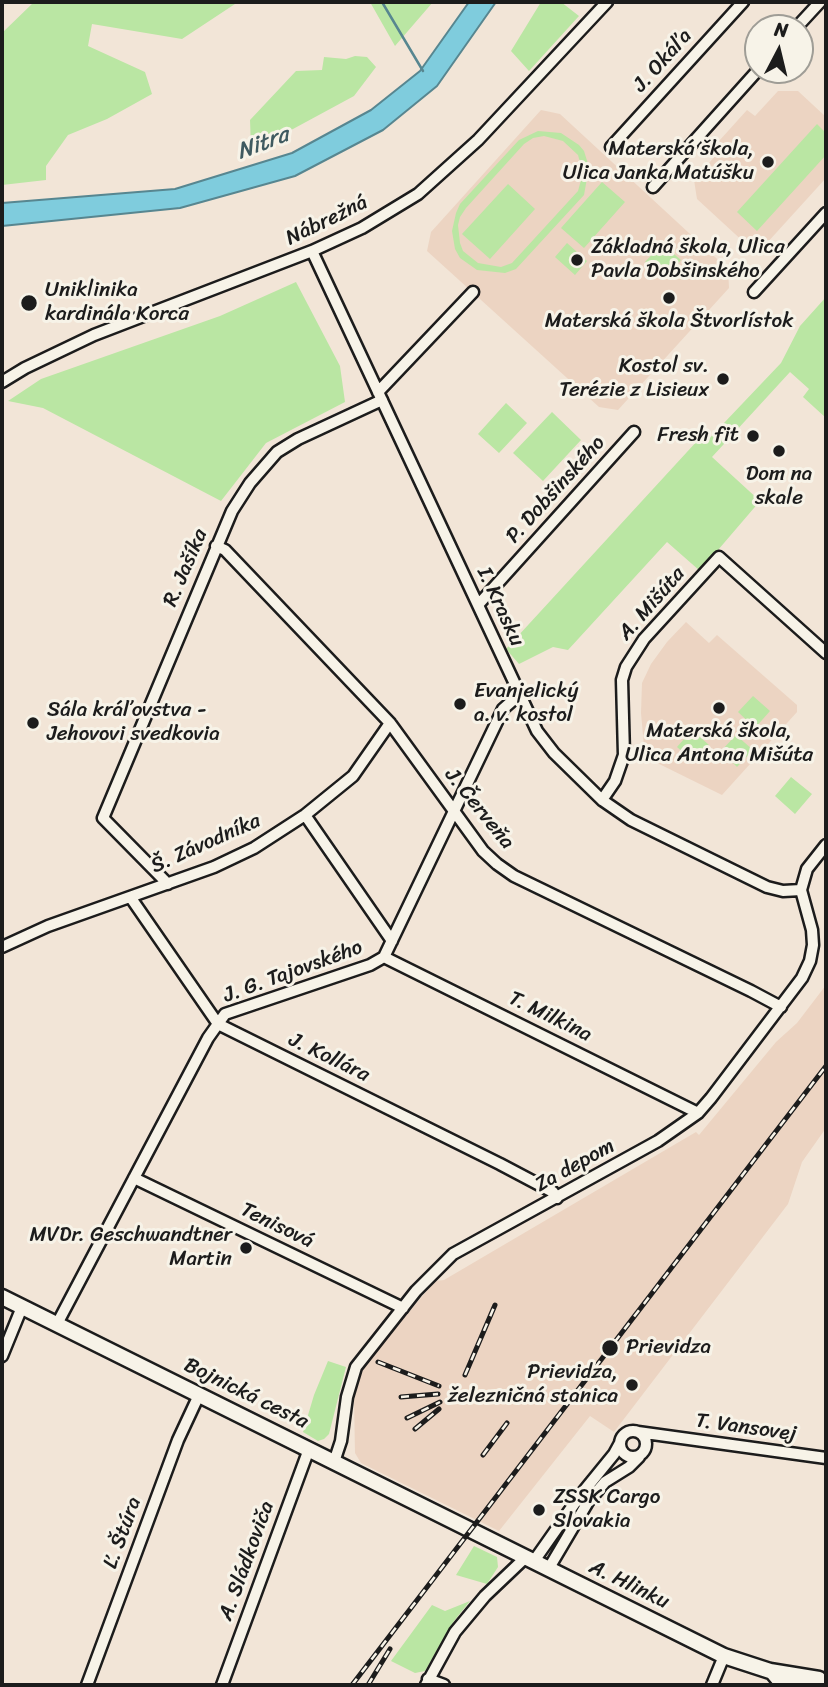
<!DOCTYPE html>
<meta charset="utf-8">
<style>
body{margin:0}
#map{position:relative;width:828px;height:1687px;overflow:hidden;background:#f2e5d7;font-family:Sriracha,sans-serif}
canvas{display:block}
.frame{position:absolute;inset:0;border:4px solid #1c1c1c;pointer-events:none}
.north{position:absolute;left:744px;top:14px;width:70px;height:70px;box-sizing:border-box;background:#f7f3e8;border:2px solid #9f9d96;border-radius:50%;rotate:7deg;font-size:19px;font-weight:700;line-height:28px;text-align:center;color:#1c1c1c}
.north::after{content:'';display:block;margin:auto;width:24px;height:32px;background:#1c1c1c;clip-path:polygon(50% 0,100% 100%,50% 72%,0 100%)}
</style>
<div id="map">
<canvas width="828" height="1687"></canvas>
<div class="frame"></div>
<div class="north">N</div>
</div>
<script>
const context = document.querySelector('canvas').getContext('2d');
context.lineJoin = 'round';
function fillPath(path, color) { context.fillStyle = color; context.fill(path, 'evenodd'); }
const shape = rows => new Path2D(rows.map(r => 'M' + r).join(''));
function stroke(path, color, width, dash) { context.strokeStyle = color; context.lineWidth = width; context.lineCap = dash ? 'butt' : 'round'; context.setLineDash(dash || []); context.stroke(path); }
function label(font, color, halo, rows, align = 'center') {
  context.font = font + ' Sriracha,sans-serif'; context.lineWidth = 6; context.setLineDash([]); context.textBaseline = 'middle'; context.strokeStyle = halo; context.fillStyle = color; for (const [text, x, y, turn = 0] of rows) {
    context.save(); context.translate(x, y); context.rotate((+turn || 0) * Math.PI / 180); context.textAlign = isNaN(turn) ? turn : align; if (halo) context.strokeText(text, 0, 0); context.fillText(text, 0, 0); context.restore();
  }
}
const built = shape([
 [778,91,798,91,826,117,826,178,766,244,747,245,697,199,694,180,724,146,719,141,747,110,755,116],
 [541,110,560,114,728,269,729,288,618,410,599,407,427,251,431,232],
 [686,622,709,643,717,635,797,705,797,712,722,795,645,757,641,713,642,683,651,664,667,642],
 [826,985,826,1128,802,1162,788,1204,614,1432,590,1416,499,1531,361,1463,355,1453,354,1399,363,1367,435,1281,444,1280,696,1132,699,1135,776,1042,797,1023]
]);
const green = shape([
 [34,2,238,2,182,39,92,24,88,46,145,72,152,94,107,119,68,135,46,166,46,180,2,185,2,33],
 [370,2,433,2,395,46],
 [541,2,561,2,579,16,529,71,511,51],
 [355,56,367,57,376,67,354,96,293,129,251,147,250,120,296,71,322,70,324,57,346,59],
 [817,124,826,133,826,155,757,231,737,212],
 [538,131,561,133,579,145,584,151,589,167,584,195,516,269,505,273,477,270,460,258,455,249,452,231,456,213,460,204,519,140],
 [544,136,563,141,578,155,583,173,578,191,512,263,501,267,478,263,463,251,460,243,458,225,460,217,466,208,524,144,533,138],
 [602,182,625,202,584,248,561,228],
 [508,184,535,209,490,259,462,234],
 [567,243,587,261,575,275,555,257],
 [662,244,681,260,664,279,645,262],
 [296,282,340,366,345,402,266,443,221,501,43,408,8,401,41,379,220,316],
 [826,297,826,418,803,397,809,389,790,372,712,457,760,501,700,571,667,542,568,650,553,647,519,664,506,649,698,440,704,444,781,363,800,326],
 [506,403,527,423,499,453,478,434],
 [552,412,581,440,543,481,513,453],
 [753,696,770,711,755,728,738,712],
 [692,730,709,745,694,762,677,747],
 [736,735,753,750,737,767,721,751],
 [791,777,812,794,795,814,775,796],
 [328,1361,346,1367,329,1434,324,1439,318,1441,303,1432,314,1395],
 [474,1546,497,1557,498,1567,487,1584,456,1575],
 [470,1601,454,1621,425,1671,415,1673,391,1661,432,1605,445,1611]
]);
const water = shape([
 [469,2,496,2,437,86,383,130,295,176,180,208,2,226,2,203,175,189,292,153,371,110,420,71,469,2]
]);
const stream = shape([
 [382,2,423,71]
]);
const street = shape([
 [796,28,820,2],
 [611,147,743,2],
 [653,187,758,70],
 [312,251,537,731,554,753,602,800,631,820,767,887,783,891,801,890],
 [754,292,826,213],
 [2,382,25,368,94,335,312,251,362,228,418,194,478,140,607,2],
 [378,392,473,292],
 [216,546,225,550,390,723,483,851,497,864,514,876,751,991,781,1007],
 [478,605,634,432],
 [602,800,615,781,624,755,622,680,626,667,644,639,719,557,826,653],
 [305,815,392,941],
 [168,884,103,818,232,511,250,483,277,452,298,439,382,400],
 [131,898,218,1024,500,1164,553,1192,557,1198],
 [2,947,48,926,214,867,254,848,305,815,353,776,390,723],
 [384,957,698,1113],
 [134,1178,403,1308],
 [57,1324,208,1038,225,1014,370,965,384,957,503,709,520,694],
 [2,1356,22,1307],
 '620 1444a13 13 0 1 1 26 0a13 13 0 1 1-26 0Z',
 [638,1432,826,1458],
 [334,1462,341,1441,347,1397,356,1367,416,1291,453,1254,658,1141,698,1113,711,1098,802,978,810,961,813,945,812,930,801,890,807,869,826,845],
 [534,1561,579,1497,614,1454,620,1443],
 [549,1568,588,1502,605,1482,629,1467,639,1457],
 [428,1679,444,1685],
 [87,1685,178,1440,199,1395],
 [222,1685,309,1449],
 [426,1685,455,1632,485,1596,526,1557],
 [712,1685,724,1656]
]);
const secondary = shape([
 [2,1297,724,1656,770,1671,819,1679],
 [774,1674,779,1680,797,1685]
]);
const rail = shape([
 [378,1362,439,1386],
 [465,1375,495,1305],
 [401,1397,438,1394],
 [407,1418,440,1402],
 [415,1429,439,1409],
 [483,1455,507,1423],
 [352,1685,826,1066],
 [368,1685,390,1649]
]);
const markers = [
 [768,162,7,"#1c1c1c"],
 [577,260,7,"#1c1c1c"],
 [669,298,7,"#1c1c1c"],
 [29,303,9,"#1c1c1c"],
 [723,379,7,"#1c1c1c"],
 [753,436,7,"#1c1c1c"],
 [779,451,7,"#1c1c1c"],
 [460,704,7,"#1c1c1c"],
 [719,708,7,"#1c1c1c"],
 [33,723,7,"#1c1c1c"],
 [246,1248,7,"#1c1c1c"],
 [610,1348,9,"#1c1c1c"],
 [632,1385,7,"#1c1c1c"],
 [539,1510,7,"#1c1c1c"]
];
const streetNames = [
 ["J. Okáľa",663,61,-48],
 ["Nábrežná",327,221,-26],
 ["P. Dobšinského",556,490,-48],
 ["R. Jašíka",186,568,-67],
 ["A. Mišúta",652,604,-49],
 ["I. Krasku",500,607,65],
 ["J. Červeňa",479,809,51],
 ["Š. Závodníka",206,844,-24],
 ["J. G. Tajovského",293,972,-20],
 ["T. Milkina",550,1017,26],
 ["J. Kollára",329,1058,26],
 ["Za depom",575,1166,-29],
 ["Tenisová",277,1226,26],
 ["Bojnická cesta",246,1394,26],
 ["T. Vansovej",746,1428,8],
 ["Ľ. Štúra",123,1533,-70],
 ["A. Sládkoviča",247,1561,-70],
 ["A. Hlinku",629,1585,26]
];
const poiNames = [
 ["Materská škola,",754,150,"right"],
 ["Ulica Janka Matúšku",754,174,"right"],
 ["Základná škola, Ulica",591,248],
 ["Pavla Dobšinského",591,272],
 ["Uniklinika",45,291],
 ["kardinála Korca",45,315],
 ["Materská škola Štvorlístok",669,322,"center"],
 ["Kostol sv.",709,367,"right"],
 ["Terézie z Lisieux",709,391,"right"],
 ["Fresh fit",739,436,"right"],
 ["Dom na",779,475,"center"],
 ["skale",779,499,"center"],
 ["Evanjelický",474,692],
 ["a. v. kostol",474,716],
 ["Sála kráľovstva -",47,711],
 ["Jehovovi svedkovia",47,735],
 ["Materská škola,",719,732,"center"],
 ["Ulica Antona Mišúta",719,756,"center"],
 ["MVDr. Geschwandtner",232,1236,"right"],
 ["Martin",232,1260,"right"],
 ["Prievidza",626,1348],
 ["Prievidza,",618,1373,"right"],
 ["železničná stanica",618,1397,"right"],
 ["ZSSK Cargo",553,1498],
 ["Slovakia",553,1522]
];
const waterNames = [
 ["Nitra",263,144,-21]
];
fillPath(built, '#ecd4c2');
fillPath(green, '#bae6a3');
fillPath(water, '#7fccdd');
stroke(water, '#578690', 2);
stroke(stream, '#578690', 2.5);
stroke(street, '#1c1c1c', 15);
stroke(secondary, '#1c1c1c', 19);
stroke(street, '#f7f3e8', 10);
stroke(secondary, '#f7f3e8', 14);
stroke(rail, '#1c1c1c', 5);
stroke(rail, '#f7f3e8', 2.5, [8]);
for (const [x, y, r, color] of markers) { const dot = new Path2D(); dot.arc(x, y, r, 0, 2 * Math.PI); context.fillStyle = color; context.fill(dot); stroke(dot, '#f7f3e8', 2.5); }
label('21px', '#1c1c1c', '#f7f3e8', streetNames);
label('21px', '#1c1c1c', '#f7f3e8', poiNames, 'left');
label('italic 23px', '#3f5a60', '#f7f3e8', waterNames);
</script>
